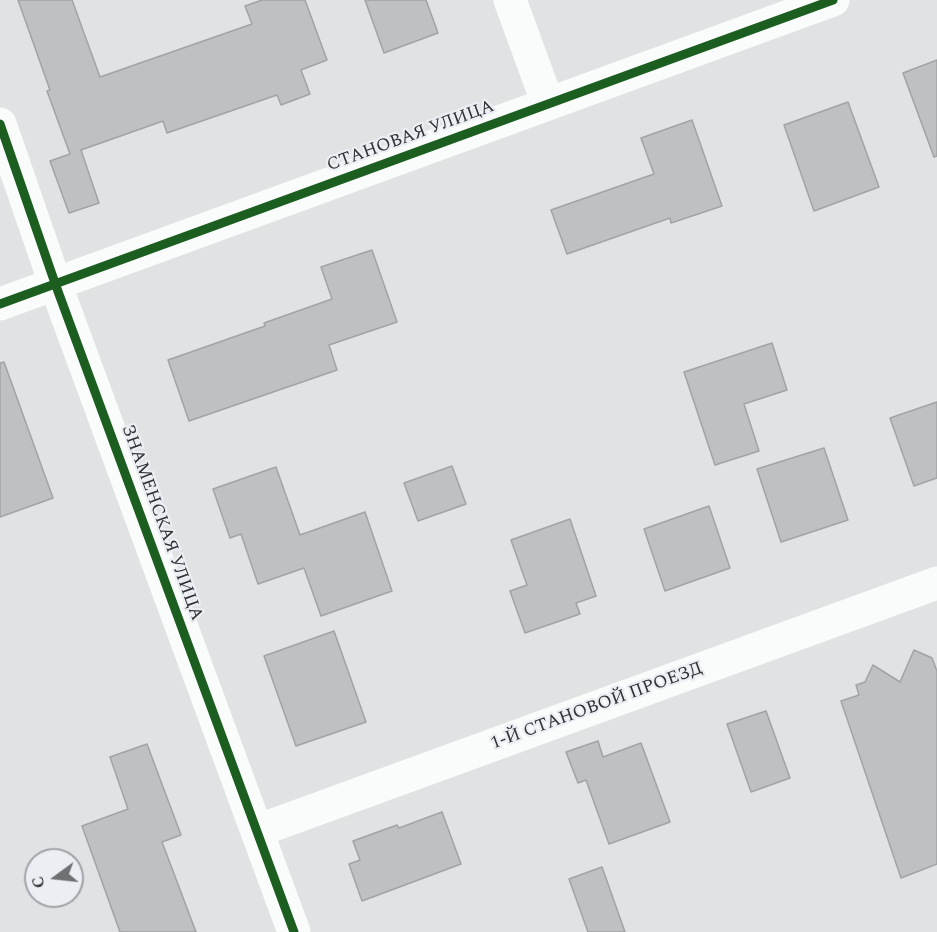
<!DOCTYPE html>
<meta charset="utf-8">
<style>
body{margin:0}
#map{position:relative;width:937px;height:932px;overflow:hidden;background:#e0e2e4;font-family:Spectral,serif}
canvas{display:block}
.north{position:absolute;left:24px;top:848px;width:60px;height:60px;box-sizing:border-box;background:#ebeff4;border:2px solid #a1a3a7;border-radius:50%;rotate:255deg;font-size:16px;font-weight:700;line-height:24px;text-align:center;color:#313234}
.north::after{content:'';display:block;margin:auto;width:21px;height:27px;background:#6e7072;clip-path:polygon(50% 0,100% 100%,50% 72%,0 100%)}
</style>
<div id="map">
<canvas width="937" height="932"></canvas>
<div class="north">С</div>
</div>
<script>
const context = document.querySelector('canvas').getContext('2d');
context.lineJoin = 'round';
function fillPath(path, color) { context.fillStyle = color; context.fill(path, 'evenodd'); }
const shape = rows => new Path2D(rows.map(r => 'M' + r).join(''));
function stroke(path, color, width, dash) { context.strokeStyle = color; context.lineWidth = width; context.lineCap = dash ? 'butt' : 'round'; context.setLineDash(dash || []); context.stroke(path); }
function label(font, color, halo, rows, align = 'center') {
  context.font = font + ' Spectral,serif'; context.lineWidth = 4.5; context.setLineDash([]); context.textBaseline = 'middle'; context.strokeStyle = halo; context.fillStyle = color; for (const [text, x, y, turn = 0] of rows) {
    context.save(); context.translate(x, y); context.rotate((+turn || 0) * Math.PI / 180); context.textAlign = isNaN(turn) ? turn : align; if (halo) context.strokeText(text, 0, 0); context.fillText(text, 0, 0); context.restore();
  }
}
const building = shape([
 [18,0,72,0,100,77,252,24,245,6,262,0,305,0,327,60,301,70,310,94,281,105,277,95,167,133,163,121,81,150,99,203,69,213,50,161,70,154,47,91,50,90,18,0],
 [365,0,426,0,438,33,384,53,365,0],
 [937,60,937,156,934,157,903,73,937,60],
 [848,102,879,187,814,211,784,125,848,102],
 [692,120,722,206,671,223,670,218,567,254,551,210,654,174,641,138,692,120],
 [372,250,397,322,329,345,337,370,189,421,168,360,265,326,264,323,332,299,321,267,372,250],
 [772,343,787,390,744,404,759,451,715,465,684,372,772,343],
 [4,362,53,498,0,517,0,363,4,362],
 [937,402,937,478,914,486,890,418,937,402],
 [824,448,848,520,781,542,757,469,824,448],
 [452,466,466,504,418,521,404,483,452,466],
 [276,467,300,535,365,512,392,591,321,616,304,568,258,584,241,534,230,538,213,489,276,467],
 [709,506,730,568,665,591,644,529,709,506],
 [570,519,596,596,576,603,580,614,525,633,510,591,527,585,511,540,570,519],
 [334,631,366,722,296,746,264,656,334,631],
 [914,650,932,658,937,671,937,864,901,878,841,701,859,695,856,685,865,682,873,665,900,682,914,650],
 [766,711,790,778,751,792,727,724,766,711],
 [598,741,603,757,641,743,670,822,609,844,586,780,578,783,566,752,598,741],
 [147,744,181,835,162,842,196,932,120,932,82,826,128,809,110,757,147,744],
 [442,812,461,864,362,901,349,864,360,860,353,841,397,825,399,828,442,812],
 [602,867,625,932,588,932,569,879,602,867]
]);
const street = shape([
 [510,0,548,104],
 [0,124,56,286,294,932],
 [0,304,833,0],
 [257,831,937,583]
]);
const cycleway = shape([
 [0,124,56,286,294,932],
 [0,304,833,0]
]);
const streetNames = [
 ["СТАНОВАЯ УЛИЦА",411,137,-20],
 ["ЗНАМЕНСКАЯ УЛИЦА",161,523,70],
 ["1-Й СТАНОВОЙ ПРОЕЗД",597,707,-20]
];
fillPath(building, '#bfc0c2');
stroke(building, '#a1a3a4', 1.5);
stroke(street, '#fafbfb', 33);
stroke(cycleway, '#1b5e20', 9);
label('18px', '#313234', '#ebeff4', streetNames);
</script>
